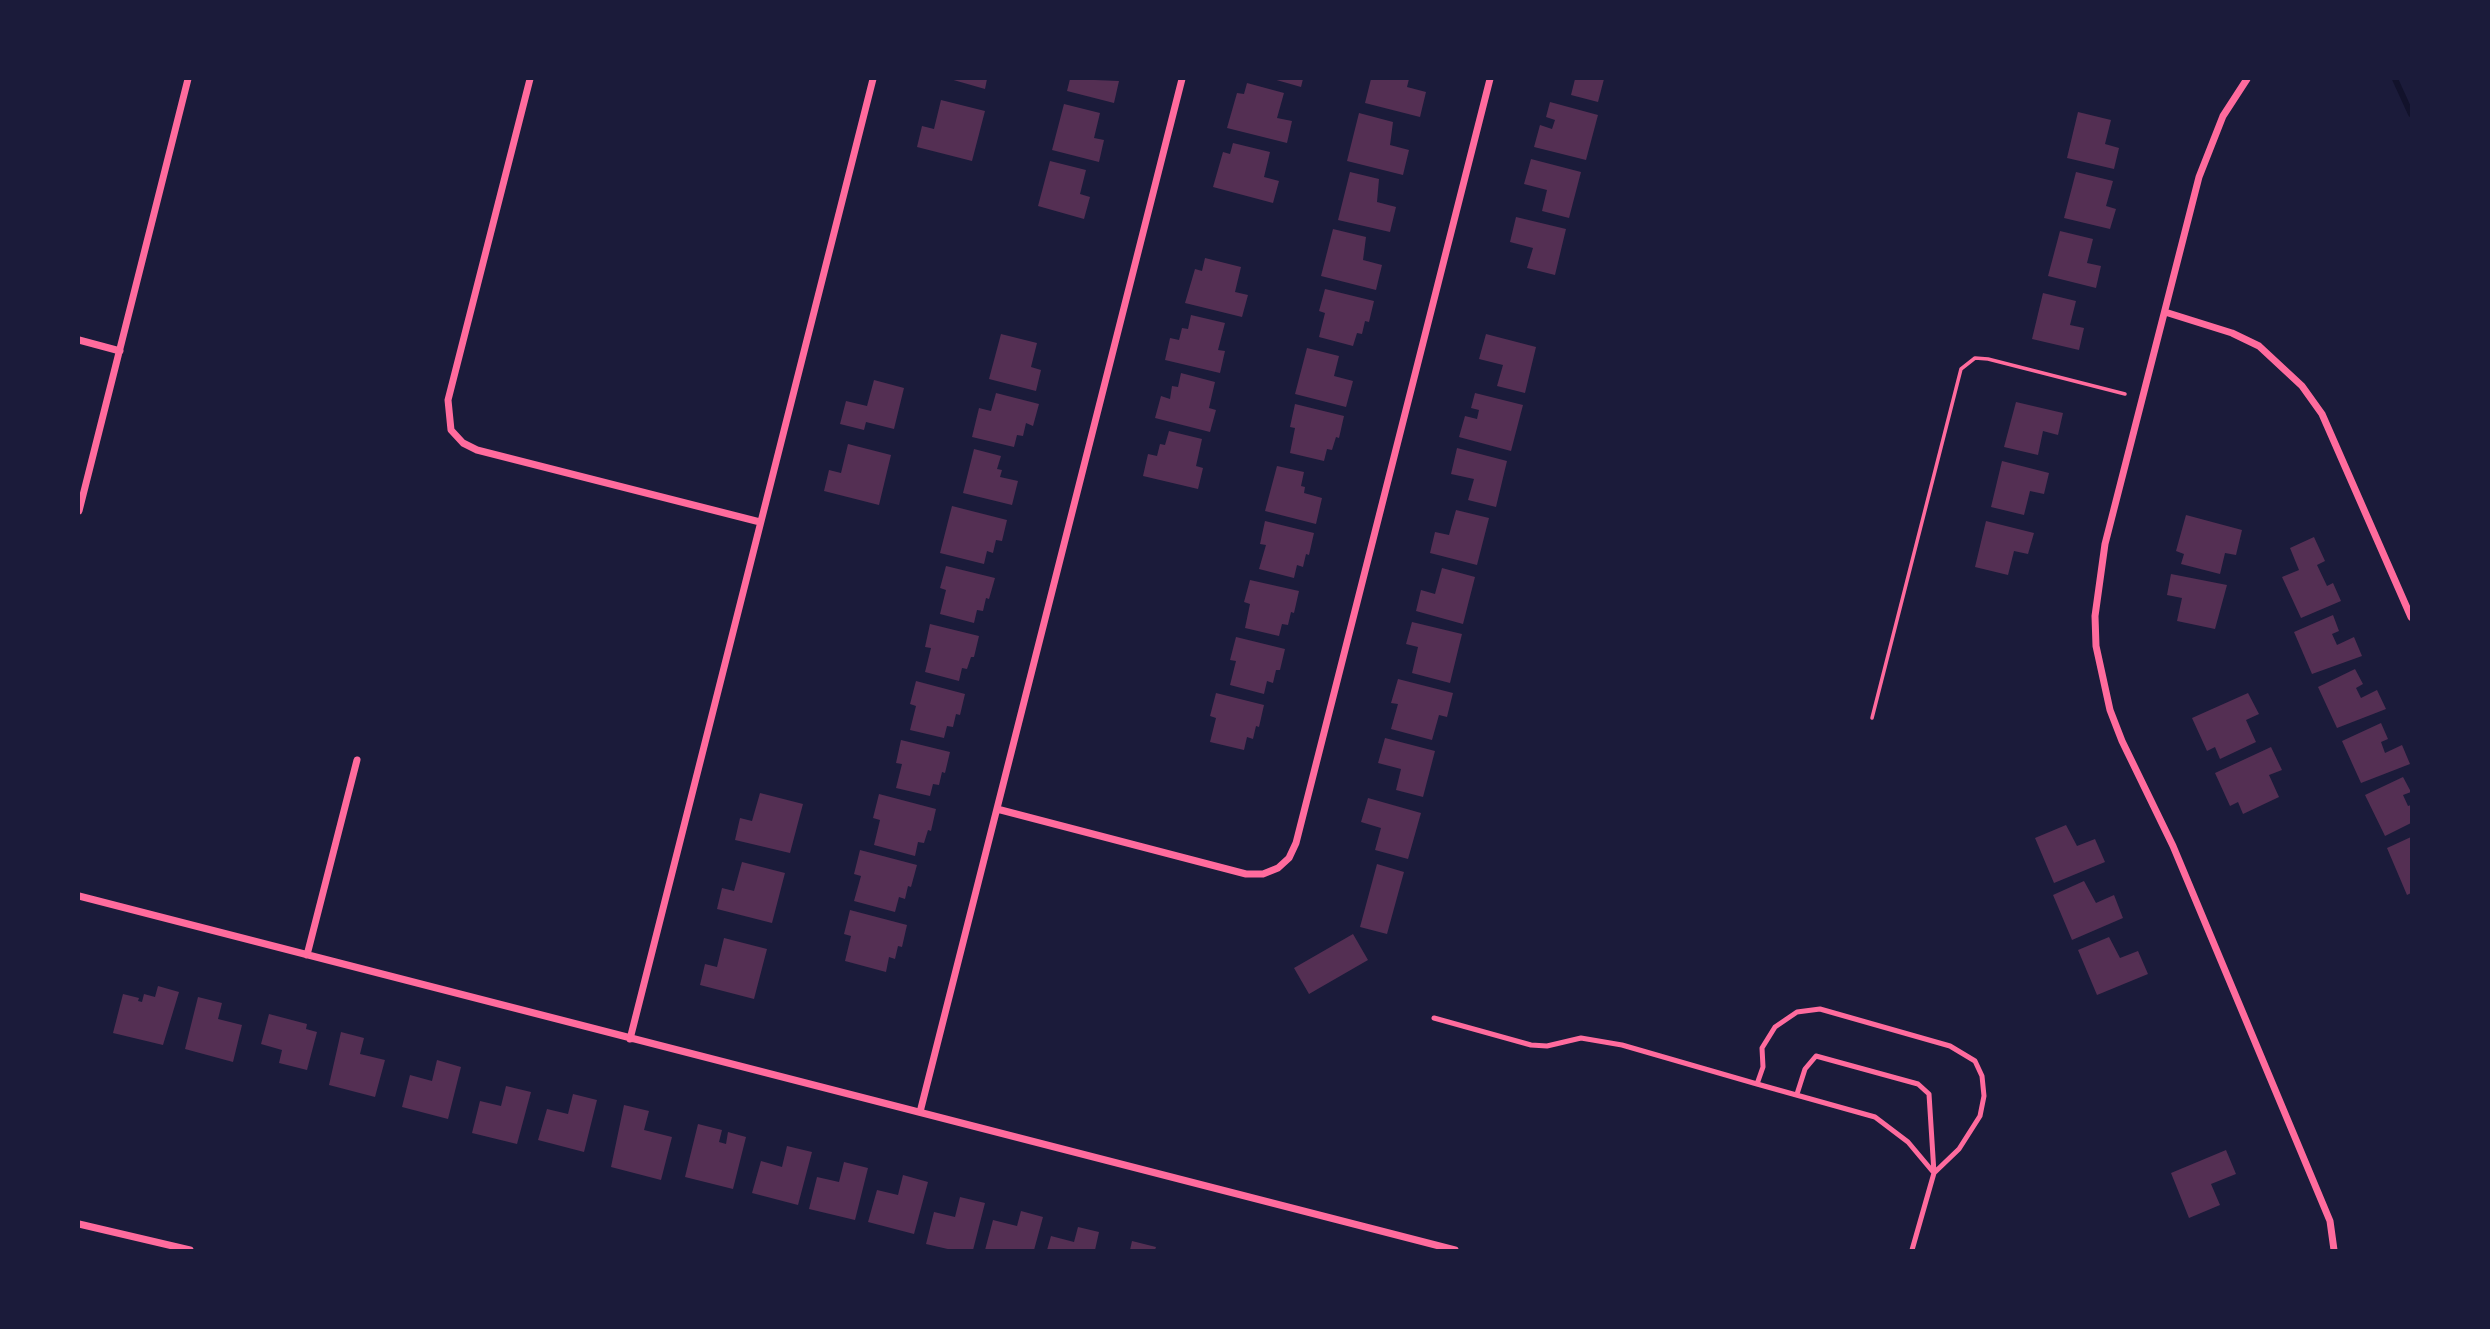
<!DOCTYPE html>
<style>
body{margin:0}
#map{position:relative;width:2490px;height:1329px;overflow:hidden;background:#1b1b3a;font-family:Barlow,sans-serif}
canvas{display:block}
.frame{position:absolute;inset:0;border:80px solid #1b1b3a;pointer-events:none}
</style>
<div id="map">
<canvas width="2490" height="1329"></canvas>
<div class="frame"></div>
</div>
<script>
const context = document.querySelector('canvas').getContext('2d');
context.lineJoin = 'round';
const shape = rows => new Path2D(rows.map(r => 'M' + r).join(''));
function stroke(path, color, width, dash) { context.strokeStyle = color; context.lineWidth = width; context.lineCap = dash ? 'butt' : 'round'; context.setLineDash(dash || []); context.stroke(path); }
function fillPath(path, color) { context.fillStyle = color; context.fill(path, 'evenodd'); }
const stream = shape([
 [2395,79,2411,114]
]);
const building = shape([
 [950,79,987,79,985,89],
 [1070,79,1119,81,1114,103,1067,91],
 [1273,79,1303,79,1301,87],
 [1371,79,1409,79,1407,87,1426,92,1420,117,1365,103],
 [1575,79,1604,79,1598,102,1571,95],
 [1247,83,1284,93,1277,118,1292,121,1287,143,1227,128,1237,93,1244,94],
 [941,100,985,111,972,161,917,147,922,126,934,129],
 [1550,102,1598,115,1586,160,1534,147,1540,125,1552,129,1555,120,1546,117],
 [1064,104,1100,113,1094,138,1104,140,1099,162,1052,150],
 [2078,112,2111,120,2105,144,2119,148,2114,169,2067,158],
 [1359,113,1393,122,1390,145,1409,150,1403,175,1347,161],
 [1233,143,1270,152,1264,177,1279,181,1273,203,1213,187,1223,152,1230,154],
 [1531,159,1581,172,1569,218,1542,211,1547,190,1524,184],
 [1050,161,1086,170,1080,194,1090,197,1084,219,1038,206],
 [1350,172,1379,179,1377,202,1396,207,1390,232,1338,220],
 [2076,172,2113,181,2106,206,2116,209,2110,229,2064,218],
 [1516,217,1566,229,1555,275,1527,268,1533,248,1510,242],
 [1333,229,1366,237,1363,260,1382,265,1376,290,1321,276],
 [2060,231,2093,239,2087,263,2101,266,2096,288,2048,276],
 [1205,258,1241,267,1235,292,1248,295,1242,317,1185,303,1195,269,1202,271],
 [1325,289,1374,301,1369,322,1365,321,1362,334,1357,333,1353,346,1319,337,1325,313,1319,311],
 [2043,293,2076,301,2070,325,2084,328,2079,350,2032,339],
 [1191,315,1225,323,1218,350,1225,351,1220,373,1165,360,1170,338,1179,340,1182,328,1188,329],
 [1001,334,1037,343,1031,367,1041,370,1036,391,989,379],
 [1486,334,1536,347,1525,393,1497,386,1503,365,1479,359],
 [1307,348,1339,356,1334,376,1353,381,1346,407,1295,394],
 [1181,373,1215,382,1209,408,1216,410,1210,432,1155,418,1161,396,1170,399,1172,386,1178,387],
 [874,380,904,388,894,429,866,422,864,430,840,424,846,401,867,406],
 [996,393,1039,404,1033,426,1026,423,1023,436,1017,435,1014,447,972,437,979,408,991,411],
 [1475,393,1523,405,1511,451,1459,437,1465,416,1477,419,1479,410,1471,408],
 [2016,402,2063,413,2058,435,2043,431,2038,455,2004,447],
 [1295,404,1344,416,1339,438,1336,437,1332,450,1327,449,1324,461,1290,453,1295,428,1290,427],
 [1169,431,1202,439,1196,466,1203,468,1198,489,1143,476,1148,454,1157,456,1160,444,1165,445],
 [848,444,891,455,879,505,824,491,829,470,841,473],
 [1457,448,1507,461,1496,507,1468,500,1474,479,1451,474],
 [974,449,1001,456,997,469,1002,470,1000,477,1018,481,1012,505,963,493],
 [2002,461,2049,473,2044,494,2030,491,2024,515,1991,507],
 [1277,466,1304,472,1301,486,1305,487,1304,493,1322,498,1316,524,1265,511],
 [952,506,1007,520,1002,541,996,540,993,553,987,551,984,564,940,553],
 [1456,510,1489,518,1477,565,1430,553,1435,532,1449,535],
 [2186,515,2242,530,2236,555,2225,553,2220,574,2181,564,2184,554,2176,551],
 [1265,521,1314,533,1309,555,1306,554,1303,567,1297,565,1294,578,1259,569,1266,545,1260,544],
 [1986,521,2034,533,2028,554,2014,551,2008,575,1975,567],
 [2314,537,2325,561,2317,565,2327,586,2333,583,2341,601,2301,618,2282,577,2299,570,2290,548],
 [946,566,995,578,989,599,986,598,983,611,977,610,974,623,940,614,946,590,940,588],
 [1442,568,1475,577,1463,624,1416,611,1421,590,1435,594],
 [2171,574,2227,585,2215,629,2177,621,2182,598,2167,595],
 [1250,580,1299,591,1294,613,1291,612,1288,625,1282,624,1279,636,1245,628,1250,604,1244,602],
 [2333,615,2339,631,2332,634,2337,645,2354,637,2362,656,2312,674,2294,632],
 [1412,622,1462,634,1450,683,1412,673,1418,647,1406,644],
 [930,624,979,636,974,657,971,657,967,669,962,668,959,681,925,672,931,648,925,647],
 [1236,637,1285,649,1280,670,1276,670,1273,683,1267,681,1264,694,1230,685,1236,661,1230,660],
 [2355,669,2363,684,2356,688,2361,698,2377,690,2386,709,2337,728,2318,687],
 [1398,679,1453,693,1447,717,1439,715,1432,740,1391,729,1398,704,1391,703],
 [916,681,965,694,960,715,956,714,953,727,947,726,944,738,910,730,916,706,910,704],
 [1216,693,1264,705,1259,727,1256,726,1253,739,1247,737,1244,750,1210,742,1216,718,1210,716],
 [2248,693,2259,714,2246,720,2256,742,2220,759,2215,747,2207,751,2192,718],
 [2381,723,2388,739,2381,742,2385,753,2402,745,2410,764,2361,783,2342,741],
 [1385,738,1435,751,1423,797,1396,790,1401,769,1378,763],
 [901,740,950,752,945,773,942,772,939,785,933,784,930,796,896,788,902,764,896,763],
 [2271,747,2282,770,2269,775,2279,797,2243,814,2238,802,2230,806,2215,773],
 [2403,777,2411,792,2403,795,2408,806,2411,805,2411,823,2385,836,2365,795],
 [760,793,803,804,790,853,735,840,740,818,752,821],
 [879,794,936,809,931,831,928,830,924,843,918,842,915,856,874,845,880,820,873,818],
 [1368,798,1421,813,1408,859,1375,850,1381,828,1361,822],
 [2066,825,2077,846,2095,839,2105,862,2054,883,2035,838],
 [2411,837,2411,893,2407,895,2387,848],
 [860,850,917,865,911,887,908,886,905,899,899,897,895,912,854,901,861,876,854,874],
 [742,862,785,873,772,923,717,909,722,888,734,891],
 [1377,864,1404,872,1387,934,1360,927],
 [2084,881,2096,903,2114,895,2123,918,2072,940,2053,895],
 [850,910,907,925,902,947,898,946,895,959,889,957,886,972,845,961,851,936,844,934],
 [1353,934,1368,960,1309,994,1294,968],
 [2109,937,2120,958,2138,951,2148,974,2097,995,2078,950],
 [724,938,767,949,754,999,700,985,705,964,717,967],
 [158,986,179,992,163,1045,113,1033,123,994,139,998,138,1001,142,1002,144,994,155,997],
 [198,997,222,1003,218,1019,242,1025,233,1062,185,1049],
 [269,1014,307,1024,306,1029,317,1032,307,1070,279,1063,282,1050,261,1044],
 [341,1032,364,1038,360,1054,385,1060,375,1097,329,1085],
 [437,1060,461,1067,448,1119,402,1107,410,1075,432,1081],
 [506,1086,531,1092,517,1144,472,1133,480,1101,501,1106],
 [573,1094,597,1100,584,1152,538,1140,547,1109,568,1114],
 [624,1105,649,1111,644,1130,672,1137,661,1180,611,1167],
 [698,1124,722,1130,719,1142,726,1144,728,1132,746,1137,733,1189,685,1177],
 [787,1146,812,1152,798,1205,752,1193,761,1161,782,1167],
 [2226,1150,2236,1174,2211,1184,2220,1205,2189,1218,2171,1173],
 [844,1162,868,1168,855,1220,809,1209,817,1177,839,1182],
 [903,1175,928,1182,914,1234,868,1222,877,1190,898,1195],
 [960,1197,985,1203,973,1250,952,1250,926,1244,934,1212,955,1217],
 [1021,1211,1043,1217,1034,1250,985,1250,993,1220,1017,1226],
 [1078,1227,1099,1232,1095,1250,1047,1250,1051,1236,1074,1242],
 [1132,1241,1156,1247,1155,1250,1130,1250]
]);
const path = shape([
 [1872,718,1961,369,1975,358,1988,359,2125,394]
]);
const service = shape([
 [1820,1009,1950,1046,1975,1061,1982,1076,1984,1096,1980,1116,1959,1149,1934,1173,1908,1142,1875,1117,1757,1084,1763,1067,1762,1048,1775,1027,1797,1012,1820,1009],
 [1434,1018,1531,1045,1547,1046,1581,1038,1622,1045,1757,1084],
 [1797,1094,1805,1069,1816,1056,1918,1084,1929,1094,1934,1173,1912,1250]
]);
const minor = shape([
 [530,79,448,400,451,430,463,443,477,450,760,522],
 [2247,79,2223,116,2199,177,2105,544,2095,616,2096,646,2110,710,2122,741,2173,846,2330,1221,2334,1250],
 [2165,312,2232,333,2259,346,2302,386,2322,414,2411,617],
 [79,340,120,351],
 [79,511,188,79],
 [997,809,1246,874,1263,874,1278,868,1289,858,1296,843,1490,79],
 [79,896,1455,1250],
 [307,955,357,760],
 [630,1039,873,79],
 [920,1112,1182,79],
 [79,1224,190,1250]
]);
stroke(stream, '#12122b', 6);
fillPath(building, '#542f53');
stroke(path, '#ff6b9d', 3.5);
stroke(service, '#ff6b9d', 5);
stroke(minor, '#ff6b9d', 7);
</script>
